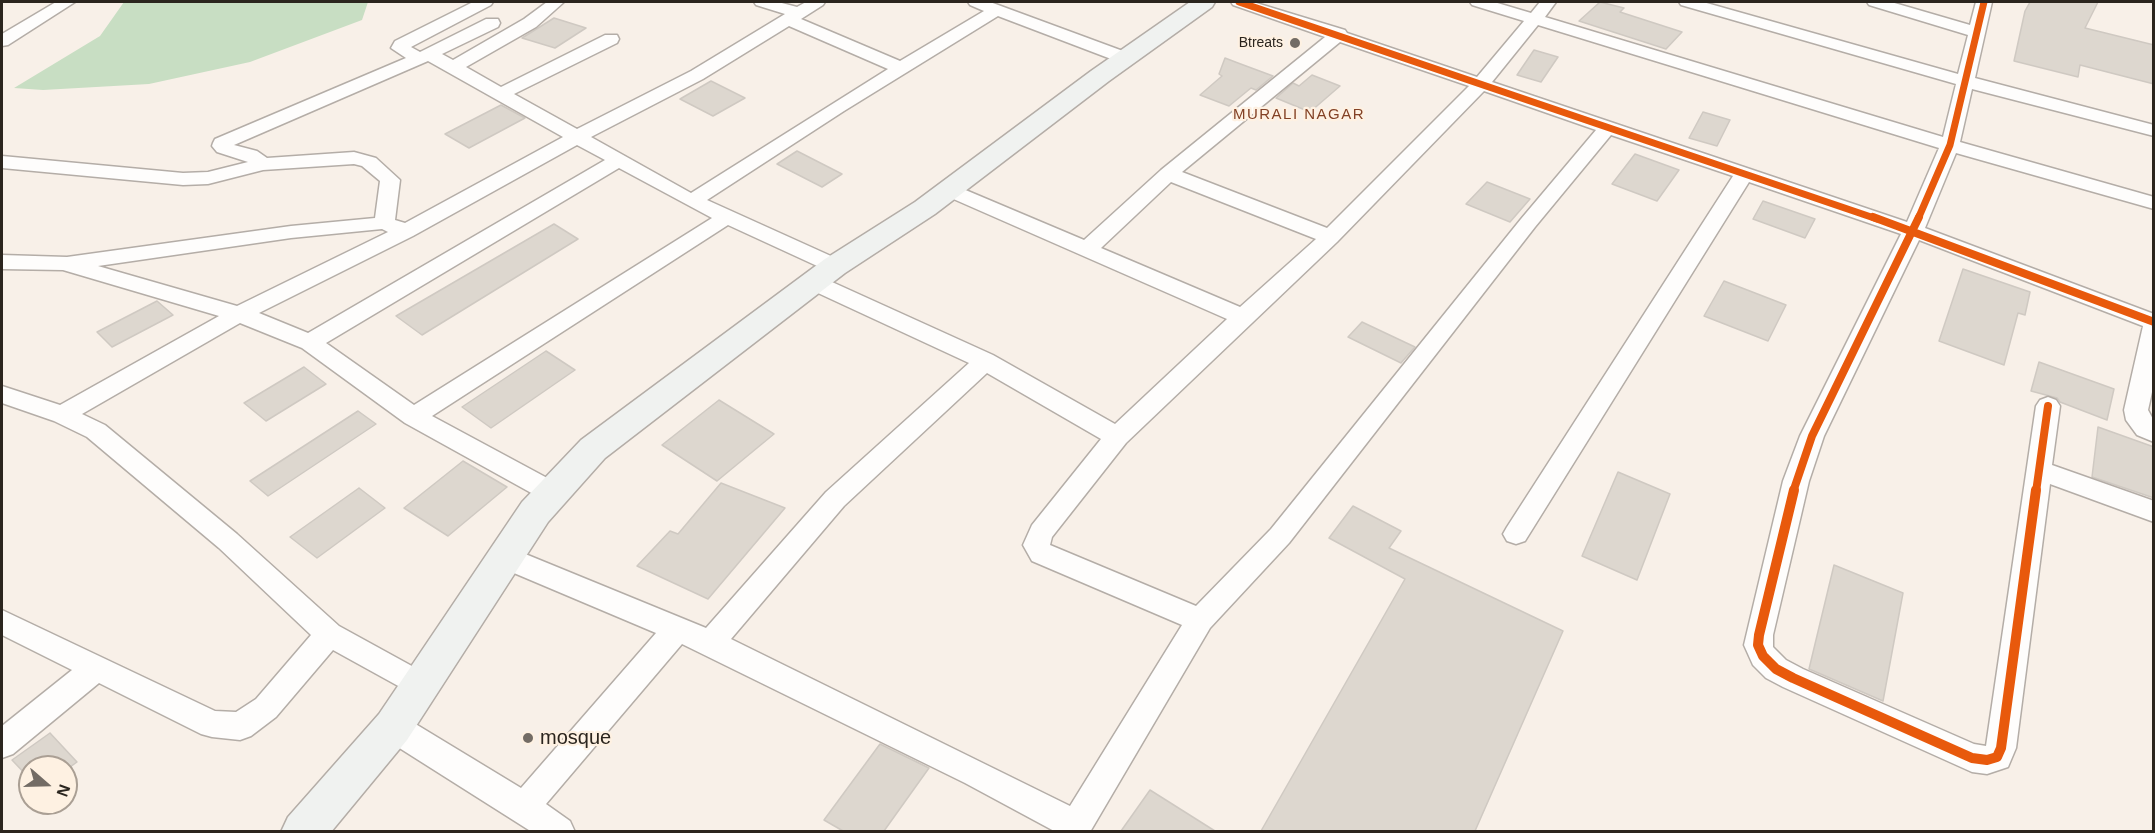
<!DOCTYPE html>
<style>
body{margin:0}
#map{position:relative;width:2155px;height:833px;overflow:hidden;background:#f8f0e8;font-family:Arial,sans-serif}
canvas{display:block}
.frame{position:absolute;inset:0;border:3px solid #2b251e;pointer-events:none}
.north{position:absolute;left:18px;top:755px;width:60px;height:60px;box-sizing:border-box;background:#fef1e2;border:2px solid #aa9f94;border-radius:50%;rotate:110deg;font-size:16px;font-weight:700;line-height:24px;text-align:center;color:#2b251e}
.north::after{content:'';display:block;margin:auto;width:21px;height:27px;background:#736c65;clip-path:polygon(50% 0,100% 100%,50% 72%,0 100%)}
</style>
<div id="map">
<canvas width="2155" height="833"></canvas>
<div class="frame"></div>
<div class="north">N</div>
</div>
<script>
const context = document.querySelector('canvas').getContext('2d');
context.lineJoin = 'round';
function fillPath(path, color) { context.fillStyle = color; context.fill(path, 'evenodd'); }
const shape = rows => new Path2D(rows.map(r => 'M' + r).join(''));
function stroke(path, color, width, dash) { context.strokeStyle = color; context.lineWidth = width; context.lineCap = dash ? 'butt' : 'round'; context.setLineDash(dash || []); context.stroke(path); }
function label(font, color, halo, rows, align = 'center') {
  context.font = font + ' Arial,sans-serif'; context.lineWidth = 4.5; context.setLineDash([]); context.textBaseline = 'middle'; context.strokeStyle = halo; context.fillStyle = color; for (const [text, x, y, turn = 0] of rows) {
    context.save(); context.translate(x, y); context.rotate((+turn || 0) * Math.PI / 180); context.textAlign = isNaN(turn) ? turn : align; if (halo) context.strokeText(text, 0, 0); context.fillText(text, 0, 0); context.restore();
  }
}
const green = shape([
 [124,2,368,2,362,20,250,62,149,84,43,90,14,88,100,36]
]);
const building = shape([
 [1600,2,1624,8,1620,12,1682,32,1666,49,1579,21,1600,2],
 [2030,2,2098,2,2085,28,2154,45,2154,84,2080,65,2078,77,2014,61,2025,11,2030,2],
 [554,18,586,28,555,48,522,38,554,18],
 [1534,50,1558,57,1541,82,1517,75,1534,50],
 [1225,58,1238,63,1273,76,1256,90,1251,88,1229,106,1200,95,1222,76,1219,74,1225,58],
 [1312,75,1340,86,1310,112,1276,98,1293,83,1299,86,1312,75],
 [711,81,745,98,713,116,680,99,711,81],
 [501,105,525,118,469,148,445,134,501,105],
 [1703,112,1730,120,1717,146,1689,138,1703,112],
 [797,151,842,174,822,187,777,164,797,151],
 [1635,154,1679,170,1657,201,1612,184,1635,154],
 [1487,182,1530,199,1510,222,1466,204,1487,182],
 [1763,201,1815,219,1805,238,1753,219,1763,201],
 [554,224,578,239,422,335,396,316,554,224],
 [1963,269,2030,292,2025,315,2018,313,2004,365,1939,341,1963,269],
 [1724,281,1786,305,1768,341,1704,316,1724,281],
 [157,301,173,315,112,347,97,332,157,301],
 [1362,322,1415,347,1401,363,1348,337,1362,322],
 [546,351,575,370,491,428,462,407,546,351],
 [2039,362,2114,389,2107,420,2060,402,2057,398,2031,391,2039,362],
 [304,367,326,384,266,421,244,403,304,367],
 [719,400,774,434,717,481,662,445,719,400],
 [358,411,376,424,268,496,250,481,358,411],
 [2098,427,2154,447,2154,498,2092,477,2098,427],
 [463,461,507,487,448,536,404,508,463,461],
 [1618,472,1670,494,1637,580,1582,556,1618,472],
 [721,483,785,508,708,599,637,566,670,531,678,534,721,483],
 [359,488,385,508,317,558,290,537,359,488],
 [1353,506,1401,531,1389,548,1563,631,1475,831,1261,831,1405,579,1329,538,1353,506],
 [1834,565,1903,593,1883,701,1809,669,1834,565],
 [50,733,77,762,66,770,66,767,30,767,30,779,12,760,50,733],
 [880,744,929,768,884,831,843,831,824,820,880,744],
 [1150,790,1215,831,1121,831,1150,790]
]);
const minor = shape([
 [56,2,75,2,8,45,2,46,2,34,56,2],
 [473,2,493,2,491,5,411,47,420,52,486,19,498,19,500,23,498,27,442,54,453,60,524,19,547,2,564,2,536,27,466,67,501,87,605,35,617,35,619,39,617,43,514,94,577,129,691,71,785,14,756,5,754,2,778,2,797,7,806,2,825,2,823,5,801,19,900,61,984,11,970,5,968,2,990,2,1131,54,1134,58,1131,62,1119,62,998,16,844,111,707,200,842,261,846,266,842,271,835,273,828,271,728,225,432,416,562,486,566,493,562,500,553,503,544,500,405,423,302,348,240,323,82,414,105,425,237,534,339,626,430,676,435,685,430,694,420,698,333,650,276,717,251,736,240,740,212,737,201,734,99,683,13,754,2,758,2,726,72,670,2,635,2,610,215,711,236,712,256,699,311,635,219,548,87,437,54,421,2,403,2,386,60,405,219,316,63,270,2,269,2,255,67,257,291,226,375,218,380,181,362,166,354,164,263,170,208,184,183,185,2,168,2,156,183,173,208,172,248,162,217,152,212,146,213,143,215,139,406,58,391,48,395,41,473,2],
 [789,26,888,69,691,193,591,137,703,79,789,26],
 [428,61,563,137,405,223,395,220,400,180,376,158,354,152,267,158,257,151,234,145,428,61],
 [577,145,605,160,308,333,259,313,413,236,577,145],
 [619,168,712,218,414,405,326,343,619,168],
 [382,229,388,232,237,306,98,266,291,238,382,229],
 [1231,2,1253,2,1345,30,1347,33,1477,77,1524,21,1472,5,1470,2,1494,2,1531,13,1540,2,1556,2,1545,17,1943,137,1956,84,1681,5,1679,2,1703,2,1958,74,1968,35,1869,5,1867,2,1891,2,1970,25,1976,2,1992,2,1975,78,2154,125,2154,136,1972,89,1960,142,2154,197,2154,209,1956,153,1925,228,2154,314,2154,383,2148,410,2154,421,2154,442,2137,435,2126,420,2124,410,2143,326,1919,240,1824,436,1809,481,1773,635,1773,647,1786,660,1803,669,1974,744,1986,746,2036,406,2040,400,2048,397,2056,400,2060,406,2052,465,2154,501,2154,522,2050,484,2016,748,2008,767,1987,774,1972,772,1783,687,1766,678,1753,665,1744,645,1783,481,1800,436,1901,234,1749,182,1525,541,1516,544,1507,541,1503,534,1507,527,1733,176,1611,135,1535,227,1289,543,1210,628,1090,832,1056,832,965,783,682,644,546,804,570,821,575,832,532,832,382,737,378,727,382,717,393,713,404,717,521,788,656,633,495,565,491,557,495,549,504,546,513,549,706,628,826,492,969,363,805,287,802,282,805,277,813,275,821,277,993,355,1115,424,1227,319,942,194,939,190,942,186,956,186,1084,240,1161,170,1325,37,1233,5,1231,2],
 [1538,25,1939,148,1907,222,1492,82,1538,25],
 [1340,42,1469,86,1327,228,1182,172,1340,42],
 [1484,91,1596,130,1521,219,1271,529,1196,606,1050,545,1052,537,1126,443,1337,242,1484,91],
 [1171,182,1316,239,1240,307,1101,248,1171,182],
 [987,373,1101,439,1032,525,1023,545,1032,561,1182,625,1070,806,731,639,844,506,987,373]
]);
const secondary = shape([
 [1190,2,1215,2,1212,7,1109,81,935,214,845,273,605,458,548,522,407,740,331,832,281,832,288,817,379,714,522,502,581,440,825,259,915,202,1091,71,1190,2]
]);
const cyclewayFar2 = shape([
 [1239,2,1877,219],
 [1918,219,1950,145,1984,2]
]);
const cyclewayFar1 = shape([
 [1873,217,2154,322],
 [1793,492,1812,436,1919,217],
 [2036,492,2048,406]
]);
const cycleway = shape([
 [1794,490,1759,635,1758,645,1763,656,1776,669,1793,678,1972,758,1987,760,1997,757,2001,748,2036,490]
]);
const markers = [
 [1295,43,6,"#736c65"],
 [528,738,6,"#736c65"]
];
const farPoinames = [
 ["Btreats",1283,43]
];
const farNeighbourhoodnames = [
 ["MURALI NAGAR",1299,115]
];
const nearPoinames = [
 ["mosque",540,738]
];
fillPath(green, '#c8dec3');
fillPath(building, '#ddd7cf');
stroke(building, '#cfc9c2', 1.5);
stroke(minor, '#b4ada7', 3);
stroke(secondary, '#b4ada7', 3);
fillPath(minor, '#fefdfc');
fillPath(secondary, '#f0f2f0');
stroke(cyclewayFar2, '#e8590c', 7);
stroke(cyclewayFar1, '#e8590c', 8);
stroke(cycleway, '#e8590c', 10);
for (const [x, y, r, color] of markers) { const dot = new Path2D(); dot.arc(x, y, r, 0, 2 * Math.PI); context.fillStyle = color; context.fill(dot); stroke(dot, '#fef1e2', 2); }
label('14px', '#2b251e', '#fef1e2', farPoinames, 'right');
context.letterSpacing = '1.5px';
label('15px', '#834125', '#fef1e2', farNeighbourhoodnames);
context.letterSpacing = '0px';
label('20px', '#2b251e', '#fef1e2', nearPoinames, 'left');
</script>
